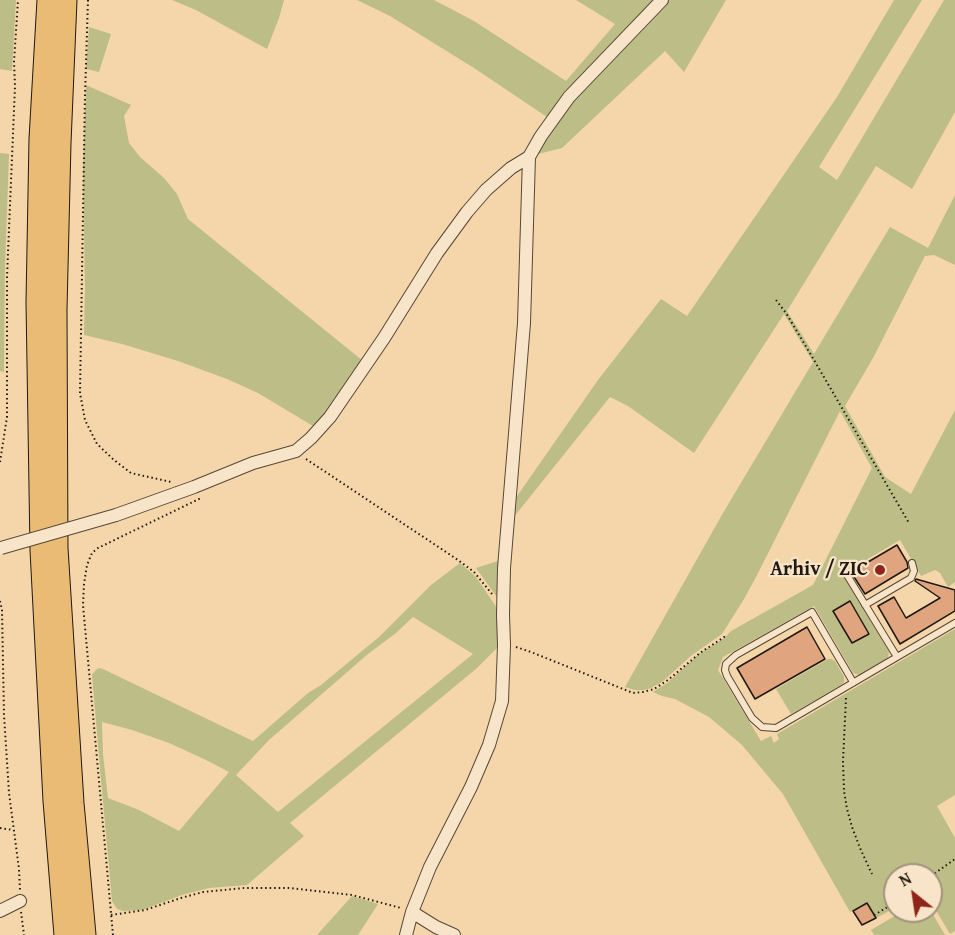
<!DOCTYPE html>
<style>
body{margin:0}
#map{position:relative;width:955px;height:935px;overflow:hidden;background:#f4d6aa;font-family:"Gentium Book Plus",serif}
canvas{display:block}
.north{position:absolute;left:883px;top:863px;width:60px;height:60px;box-sizing:border-box;background:#f8e4c8;border:2px solid #a2937e;border-radius:50%;rotate:330deg;font-size:16px;font-weight:700;line-height:24px;text-align:center;color:#20190f}
.north::after{content:'';display:block;margin:auto;width:21px;height:27px;background:#8f2418;clip-path:polygon(50% 0,100% 100%,50% 72%,0 100%)}
</style>
<div id="map">
<canvas width="955" height="935"></canvas>
<div class="north">N</div>
</div>
<script>
const context = document.querySelector('canvas').getContext('2d');
context.lineJoin = 'round';
function fillPath(path, color) { context.fillStyle = color; context.fill(path, 'evenodd'); }
const shape = rows => new Path2D(rows.map(r => 'M' + r).join(''));
function stroke(path, color, width, dash) { context.strokeStyle = color; context.lineWidth = width; context.lineCap = dash ? 'butt' : 'round'; context.setLineDash(dash || []); context.stroke(path); }
function label(font, color, halo, rows, align = 'center') {
  context.font = font + ' "Gentium Book Plus",serif'; context.lineWidth = 4.5; context.setLineDash([]); context.textBaseline = 'middle'; context.strokeStyle = halo; context.fillStyle = color; for (const [text, x, y, turn = 0] of rows) {
    context.save(); context.translate(x, y); context.rotate((+turn || 0) * Math.PI / 180); context.textAlign = isNaN(turn) ? turn : align; if (halo) context.strokeText(text, 0, 0); context.fillText(text, 0, 0); context.restore();
  }
}
const green = shape([
 [0,0,16,0,12,71,0,69],
 [172,0,284,0,279,18,267,49,196,10],
 [357,0,434,0,474,21,566,81,615,24,576,0,656,0,567,93,547,117,474,68,390,16],
 [668,0,726,0,684,72,665,51,562,148,538,154,545,138,561,114],
 [894,0,922,0,819,167,837,180,944,0,955,0,955,112,912,189,876,166,787,311,814,354,890,227,928,248,955,195,955,265,934,255,925,256,873,358,845,406,885,477,911,494,955,410,955,582,948,587,940,573,935,570,921,576,900,540,842,574,889,652,888,658,859,675,853,673,814,606,723,657,718,670,761,741,771,736,774,743,779,739,777,734,955,629,955,795,937,806,955,838,955,931,950,934,931,902,931,875,895,875,895,908,876,918,867,903,850,912,783,794,742,745,709,717,675,699,662,696,653,692,667,683,699,654,724,638,731,631,813,585,872,468,840,411,756,577,744,599,722,634,692,655,662,682,651,688,644,690,635,690,625,687,723,513,813,362,784,314,694,453,628,406,610,397,513,518,515,499,598,380,661,299,687,316,837,97],
 [89,27,111,34,99,72,86,69],
 [86,85,131,105,124,116,129,143,140,157,164,178,177,194,188,219,363,361,323,416,313,426,258,393,227,379,178,361,122,344,84,335,85,290,83,169],
 [0,153,9,154,5,267,4,372,0,371],
 [501,560,499,600,476,568],
 [460,563,476,577,499,611,500,645,477,668,290,823,304,836,247,885,209,888,182,895,142,910,123,911,117,909,112,901,100,768,92,675,96,670,99,668,103,669,253,741,308,693,321,685,379,637,431,585],
 [413,617,473,654,278,812,236,775,269,740,368,654,396,633],
 [102,722,132,730,169,743,206,760,229,772,179,831,139,810,108,798,103,754],
 [828,659,831,659,835,661,844,677,844,682,841,685,791,714,776,689],
 [352,896,378,904,358,935,317,935],
 [903,911,931,911,945,935,874,935,871,930]
]);
const building = shape([
 [897,545,907,562,908,568,865,594,851,572,897,545],
 [916,579,955,590,955,611,900,644,878,606,894,597,906,618,940,598,915,581,916,579],
 [850,601,869,634,852,643,833,611,850,601],
 [807,627,825,659,755,699,737,668,807,627],
 [867,903,876,918,862,925,853,911,867,903]
]);
const path = shape([
 [88,0,85,95,80,393,85,420,97,444,114,460,131,473,171,482],
 [776,300,786,313,814,360,909,523],
 [306,459,458,560,474,572,492,594],
 [0,462,7,417,7,277,15,86,14,62,18,0],
 [0,601,2,610,4,715,9,793,19,869,20,891],
 [516,647,531,652,633,693,643,692,654,689,668,680,700,653,727,635],
 [846,698,843,761,844,791,847,809,852,827,860,848,872,874],
 [0,828,13,830],
 [931,876,955,859],
 [898,911,899,913],
 [21,912,24,935],
 [111,915,145,910,181,898,203,892,244,888,289,888,352,895,401,908],
 [874,915,893,904],
 [113,935,83,605,84,584,87,565,92,553,98,548,201,498]
]);
const lane = shape([
 [847,575,897,657],
 [865,605,911,578,914,571,912,563],
 [853,682,812,612,736,655,726,664,725,670,727,676,752,718,762,727,776,728,897,657,955,623]
]);
const street = shape([
 [116,515,194,487,253,463,296,451,311,438,330,417,384,338,437,253,467,212,486,190,511,168,529,157],
 [0,911,20,901],
 [412,912,436,927,454,935],
 [406,935,412,912,430,867,471,787,489,745,502,701,504,645,503,615,504,568,524,323,529,157,541,136,569,97,662,0]
]);
const highway = shape([
 [48,0,40,139,37,302,41,550,54,801,65,935],
 [66,0,60,143,56,310,57,548,73,803,85,935]
]);
const streetBridge = shape([
 [1,548,116,515]
]);
const markers = [
 [880,570,6,"#8f2418"]
];
const poiNames = [
 ["Arhiv / ZIC",868,570]
];
fillPath(green, '#bdbd87');
fillPath(building, '#e0a47f');
stroke(building, '#20190f', 1.5);
stroke(lane, '#554836', 8);
stroke(street, '#554836', 14);
stroke(highway, '#20190f', 23);
stroke(path, '#20190f', 2, [1.5, 3]);
stroke(lane, '#f8e4c8', 6);
stroke(street, '#f8e4c8', 12);
stroke(highway, '#eabb75', 21);
stroke(streetBridge, '#554836', 14, []);
stroke(streetBridge, '#f8e4c8', 12);
for (const [x, y, r, color] of markers) { const dot = new Path2D(); dot.arc(x, y, r, 0, 2 * Math.PI); context.fillStyle = color; context.fill(dot); stroke(dot, '#f8e4c8', 2); }
label('bold 20px', '#20190f', '#f8e4c8', poiNames, 'right');
</script>
